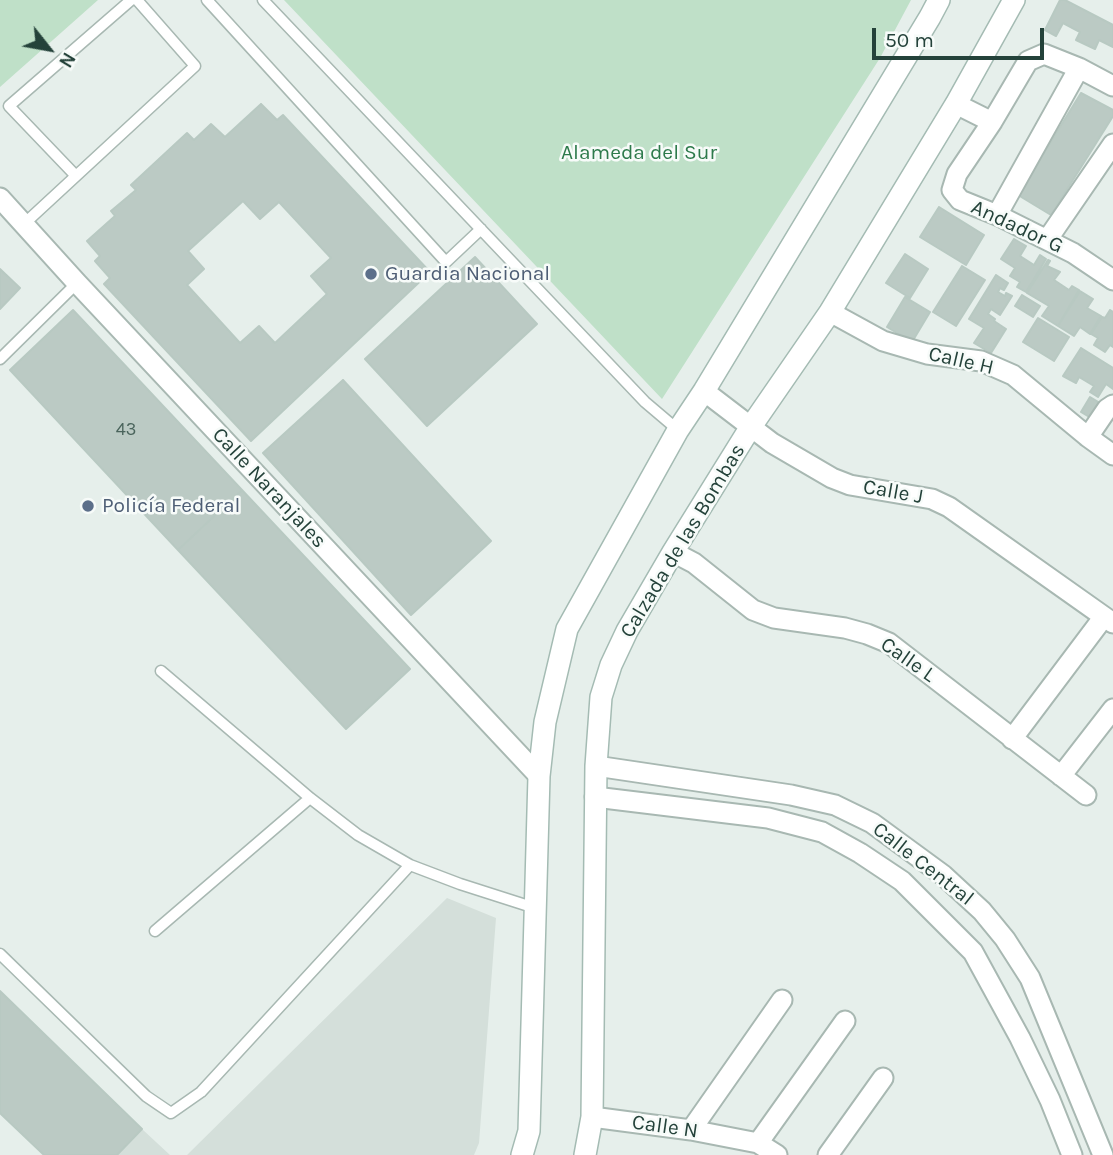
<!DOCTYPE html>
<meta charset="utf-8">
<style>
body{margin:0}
#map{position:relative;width:1113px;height:1155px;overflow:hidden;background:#e6efeb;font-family:Karla,sans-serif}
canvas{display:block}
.north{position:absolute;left:14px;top:14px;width:70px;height:70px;-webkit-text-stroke:5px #f7fbf9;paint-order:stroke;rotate:121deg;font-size:19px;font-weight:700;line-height:28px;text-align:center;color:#24423a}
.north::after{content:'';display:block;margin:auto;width:24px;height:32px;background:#24423a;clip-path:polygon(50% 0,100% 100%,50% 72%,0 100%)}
.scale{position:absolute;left:872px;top:28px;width:172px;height:32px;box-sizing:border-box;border:4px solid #24423a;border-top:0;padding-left:9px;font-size:21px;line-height:24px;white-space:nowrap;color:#24423a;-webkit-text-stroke:5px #f7fbf9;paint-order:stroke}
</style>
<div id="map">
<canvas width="1113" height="1155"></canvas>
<div class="north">N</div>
<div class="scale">50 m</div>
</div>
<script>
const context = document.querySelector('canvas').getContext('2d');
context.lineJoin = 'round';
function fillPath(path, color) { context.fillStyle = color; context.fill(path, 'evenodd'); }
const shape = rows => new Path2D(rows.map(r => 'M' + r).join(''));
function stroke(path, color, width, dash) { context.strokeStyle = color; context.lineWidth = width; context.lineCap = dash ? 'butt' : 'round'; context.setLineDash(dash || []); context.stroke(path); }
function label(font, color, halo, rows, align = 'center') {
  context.font = font + ' Karla,sans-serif'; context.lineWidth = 5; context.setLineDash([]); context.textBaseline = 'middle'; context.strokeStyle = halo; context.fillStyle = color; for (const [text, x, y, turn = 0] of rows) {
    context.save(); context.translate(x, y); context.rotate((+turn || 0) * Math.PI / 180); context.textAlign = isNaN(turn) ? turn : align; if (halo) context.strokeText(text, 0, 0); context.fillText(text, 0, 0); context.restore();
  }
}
const built = shape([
 [447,898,496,918,479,1143,474,1155,187,1155],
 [142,1129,170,1155,117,1155]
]);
const green = shape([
 [0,0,98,0,0,87],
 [284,0,911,0,880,58,662,399]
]);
const building = shape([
 [1060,0,1065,0,1113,25,1113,47,1099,40,1095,49,1076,40,1080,32,1063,23,1056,36,1045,30,1060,0],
 [1081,93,1113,110,1113,116,1051,215,1018,195,1081,93],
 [261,104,277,120,283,115,430,272,251,441,104,284,110,278,95,261,100,256,87,241,115,216,111,211,136,190,131,185,187,133,194,140,211,124,225,137,261,104],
 [243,201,260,219,279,202,331,258,311,276,327,294,275,343,259,326,240,343,187,285,204,269,188,251,243,201],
 [939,207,984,235,966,265,920,237,939,207],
 [1014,239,1026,246,1020,256,1034,265,1040,255,1046,259,1026,292,1017,287,1020,282,1010,276,1015,268,1001,259,1014,239],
 [905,254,928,269,910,298,886,283,905,254],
 [475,257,537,324,427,426,365,359,475,257],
 [1048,260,1050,261,1047,266,1060,272,1054,280,1069,290,1072,286,1079,290,1058,326,1042,316,1049,306,1027,293,1048,260],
 [962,266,985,280,956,326,933,312,962,266],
 [0,269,20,288,0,309,0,269],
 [996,275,1008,283,1004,290,1000,288,998,292,1005,296,1006,293,1012,296,1000,315,991,309,988,314,995,319,994,321,1006,329,991,353,974,343,984,328,969,319,996,275],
 [1080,291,1093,299,1087,308,1101,316,1090,334,1080,327,1074,336,1058,326,1080,291],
 [1022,295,1040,306,1033,317,1015,306,1022,295],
 [905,297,930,312,912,342,887,327,905,297],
 [73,310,242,490,178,550,10,370,73,310],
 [1110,310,1113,312,1113,347,1110,345,1105,352,1094,345,1098,338,1091,334,1102,317,1105,318,1110,310],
 [1038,318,1069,337,1054,361,1023,342,1038,318],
 [1081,348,1113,368,1113,389,1106,384,1098,397,1090,392,1094,386,1079,377,1076,383,1063,376,1081,348],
 [343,380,491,541,411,615,263,453,343,380],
 [1090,397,1100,403,1091,418,1081,412,1090,397],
 [242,490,410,669,346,729,178,550,242,490],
 [0,991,142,1129,117,1155,44,1155,0,1113,0,991]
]);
const service = shape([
 [207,0,446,262,481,229],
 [263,0,645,402,678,430],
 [76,176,9,106,131,0],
 [24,224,195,66,137,0],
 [0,359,77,283],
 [161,671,310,798,358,835,410,865,460,884,535,908],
 [155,931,310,798],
 [0,954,146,1096,171,1113,201,1092,410,865]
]);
const minor = shape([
 [956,104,992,122,957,174,952,190,960,200,997,215,1073,253,1113,280],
 [992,122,1028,61,1044,54,1079,68,1113,86],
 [0,198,77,283,539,776],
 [997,215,1079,68],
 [1047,240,1113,144],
 [830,312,883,341,927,354,981,361,1013,375,1088,437,1113,455],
 [704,391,772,443,832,478,850,485,932,499,949,507,1113,623],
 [1088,437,1107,409,1113,405],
 [673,552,694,563,753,610,774,618,845,628,867,634,889,643,1086,795],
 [1012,739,1103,618],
 [596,766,791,795,835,805,872,823,943,875,982,911,1005,939,1030,978,1103,1155],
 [1061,776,1113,709],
 [595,797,768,818,822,832,860,853,902,881,973,952,1020,1038,1050,1100,1072,1155],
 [592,1117,691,1130,758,1143,777,1155],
 [691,1130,782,1000],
 [758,1143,845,1021],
 [828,1155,883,1078]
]);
const secondary = shape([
 [522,1155,529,1131,539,776,545,722,567,629,678,430,704,391,930,17,939,0],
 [585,1155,592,1117,596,766,601,697,611,665,627,631,673,552,750,428,830,312,956,104,1014,0]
]);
const markers = [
 [371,274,7,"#5c6f8a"],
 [88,506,7,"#5c6f8a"]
];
const numberNames = [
 ["43",126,430]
];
const parkNames = [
 ["Alameda del Sur",639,153]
];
const streetNames = [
 ["Andador G",1017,227,25],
 ["Calle H",961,361,13],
 ["Calle Naranjales",269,488,47],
 ["Calle J",893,492,10],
 ["Calzada de las Bombas",683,541,-59],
 ["Calle L",908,660,35],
 ["Calle Central",923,864,38],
 ["Calle N",665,1127,8]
];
const serviceNames = [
 ["Guardia Nacional",385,274],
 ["Policía Federal",102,506]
];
fillPath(built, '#d4dfda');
fillPath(green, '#bfe0c8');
fillPath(building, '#bbcac4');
stroke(building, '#b8c9c2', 2);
stroke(service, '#a8b8b2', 13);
stroke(minor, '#a8b8b2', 23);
stroke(secondary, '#a4bbb3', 24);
stroke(service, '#fff', 10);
stroke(minor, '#fff', 19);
stroke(secondary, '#fff', 21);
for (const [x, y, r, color] of markers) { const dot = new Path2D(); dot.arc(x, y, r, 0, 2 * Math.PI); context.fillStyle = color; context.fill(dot); stroke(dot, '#f7fbf9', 2.5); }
label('18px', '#4a645c', null, numberNames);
label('21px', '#2d7a4b', '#f7fbf9', parkNames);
label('21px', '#24423a', '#f7fbf9', streetNames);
label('21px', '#4e5e75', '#f7fbf9', serviceNames, 'left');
</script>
